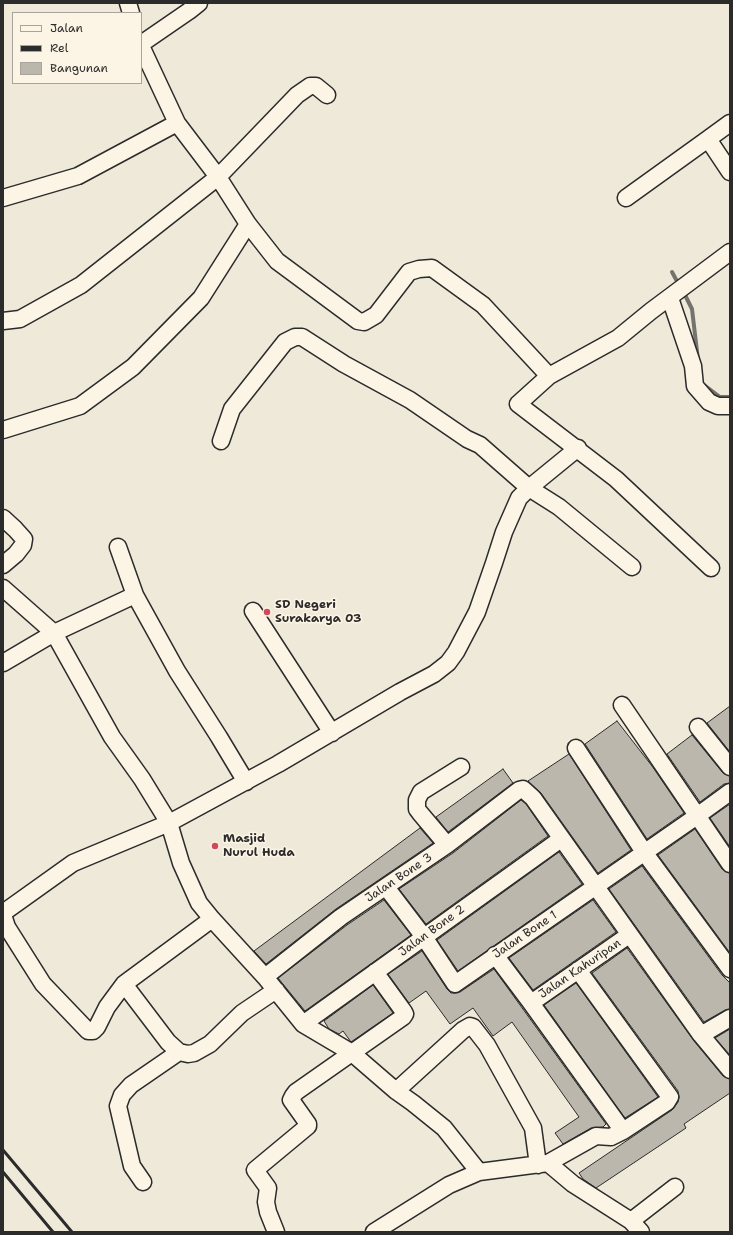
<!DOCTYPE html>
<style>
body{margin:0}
#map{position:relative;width:733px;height:1235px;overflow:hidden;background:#efe9da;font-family:"Shantell Sans",sans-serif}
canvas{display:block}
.frame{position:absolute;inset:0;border:4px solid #2b2b2b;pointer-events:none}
.legend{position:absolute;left:12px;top:12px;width:130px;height:72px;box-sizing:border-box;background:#fcf5e5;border:1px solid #a8a49b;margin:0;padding:5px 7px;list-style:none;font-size:12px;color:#2b2b2b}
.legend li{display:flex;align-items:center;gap:8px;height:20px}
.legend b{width:20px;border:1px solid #a8a49b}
</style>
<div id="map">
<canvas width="733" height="1235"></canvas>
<div class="frame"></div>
<ul class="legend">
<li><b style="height:5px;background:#fcf5e5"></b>Jalan</li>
<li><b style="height:5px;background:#2b2b2b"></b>Rel</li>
<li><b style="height:11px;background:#bcb7ac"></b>Bangunan</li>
</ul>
</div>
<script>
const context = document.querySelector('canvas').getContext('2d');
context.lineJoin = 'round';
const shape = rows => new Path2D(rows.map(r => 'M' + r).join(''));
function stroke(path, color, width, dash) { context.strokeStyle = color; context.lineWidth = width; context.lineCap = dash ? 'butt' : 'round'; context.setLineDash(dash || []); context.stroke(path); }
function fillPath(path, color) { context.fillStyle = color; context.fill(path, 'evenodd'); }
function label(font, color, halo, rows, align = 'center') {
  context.font = font + ' "Shantell Sans",sans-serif'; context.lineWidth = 3; context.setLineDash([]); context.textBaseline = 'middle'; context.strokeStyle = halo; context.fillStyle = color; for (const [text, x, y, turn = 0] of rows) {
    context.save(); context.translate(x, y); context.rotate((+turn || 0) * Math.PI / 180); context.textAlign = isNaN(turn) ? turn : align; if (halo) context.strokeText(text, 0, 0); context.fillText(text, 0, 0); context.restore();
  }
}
const stream = shape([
 [672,272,679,285],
 [683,291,692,309,698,360],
 [704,385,720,397,730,397]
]);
const building = shape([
 [730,706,730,752,707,723,730,706],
 [617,721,652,766,684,813,647,839,585,744,617,721],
 [692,735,723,773,730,776,730,783,724,784,700,802,667,754,692,735],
 [569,754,631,850,598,873,541,793,528,781,569,754],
 [503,769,513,783,448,832,436,817,503,769],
 [521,800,526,804,548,836,426,924,399,889,453,853,521,800],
 [730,804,730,847,710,818,730,804],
 [420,828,433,843,336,909,266,964,254,951,420,828],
 [695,829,722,869,726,872,730,873,730,953,658,855,695,829],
 [559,852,582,884,458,971,437,940,559,852],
 [642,866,722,975,730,983,730,1009,725,1010,704,1022,609,889,642,866],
 [384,900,411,935,305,1011,278,978,347,925,384,900],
 [593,900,616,932,533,990,509,958,593,900],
 [627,948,694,1041,723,1076,730,1079,730,1093,684,1124,686,1128,596,1188,583,1179,579,1173,672,1110,678,1102,679,1097,678,1091,592,973,627,948],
 [422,951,447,989,451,993,456,993,460,992,494,969,606,1124,603,1127,591,1128,563,1144,555,1133,579,1117,512,1022,493,1036,473,1008,450,1024,426,991,409,1003,388,974,422,951],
 [576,983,658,1097,625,1118,544,1005,576,983],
 [373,985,393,1013,351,1042,343,1031,339,1034,329,1029,324,1021,373,985],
 [730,1029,730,1055,715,1038,730,1029]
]);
const minor = shape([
 [128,3,131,13],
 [141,44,189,11,199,3],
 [141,46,177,123,218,177,248,224,277,261,358,321,364,322,376,315,409,272,419,269,432,268,483,305,549,376],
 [730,123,708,139,730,172],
 [3,198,78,176,177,123],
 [626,198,708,139],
 [670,298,693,366,695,386,709,402,718,406,730,406],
 [3,321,20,319,81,285,218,177,297,95,310,86,316,86,327,95],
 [3,430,80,406,133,367,201,298,248,224],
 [221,441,232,409,285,342,295,337,302,337,344,364,410,400,467,439,480,445,529,488,559,507,632,567],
 [3,518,15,529,24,539,23,545,16,554,3,565],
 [118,547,135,595,177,671,219,737,246,782],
 [711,568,616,479,518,404,549,376,618,338,651,311,730,252],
 [3,588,54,633,112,737,142,779,169,823,181,863,199,903,212,919,265,977,303,1024,352,1053,396,1091,413,1103,444,1128,479,1172],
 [253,611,332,733],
 [3,663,54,633,135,595],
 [622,705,730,864],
 [698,727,730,767],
 [576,748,644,852,730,969],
 [447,845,420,813,417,809,417,800,421,792,461,767],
 [386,887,424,937,455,984,697,816,730,792],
 [3,913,73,863,169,823,278,764,400,692,434,674,448,663,456,652,477,612,494,563,504,532,519,498,529,488,578,448],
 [3,915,7,927,43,984,88,1031,93,1031,97,1027,107,1007,124,984,212,919],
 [495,955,531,1003,623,1131],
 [265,977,341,917,447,845,519,790,523,789,533,798,701,1035,730,1070],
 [124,984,168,1042,179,1052,188,1054,194,1053,210,1044,242,1013,276,990],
 [531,1003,629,935],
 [303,1024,561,839],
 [701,1035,730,1018],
 [396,1091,463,1030,470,1026,473,1027,487,1045,533,1128,538,1165],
 [548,1163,596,1136,611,1137,623,1131,667,1102,670,1097,578,970],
 [143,1182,132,1166,118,1106,122,1095,131,1085,179,1052],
 [631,1221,675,1187],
 [276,1232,268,1212,266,1202,268,1188,255,1170,308,1126,308,1124,291,1100,293,1096,296,1092,403,1017,405,1014,404,1012,375,972],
 [374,1232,449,1185,479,1172,548,1163,573,1184,631,1221,641,1232]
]);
const rail = shape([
 [3,1150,72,1232],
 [3,1172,53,1232]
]);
const markers = [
 [267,612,4,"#d1495b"],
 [215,846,4,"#d1495b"]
];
const poiNames = [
 ["SD Negeri",275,605],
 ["Surakarya 03",275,619],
 ["Masjid",223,839],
 ["Nurul Huda",223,853]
];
const streetNames = [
 ["Jalan Bone 3",399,878,-34],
 ["Jalan Bone 2",432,931,-36],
 ["Jalan Bone 1",525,935,-34],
 ["Jalan Kahuripan",580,969,-34]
];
stroke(stream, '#75736d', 4);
fillPath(building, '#bcb7ac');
stroke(building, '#2b2b2b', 1);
stroke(minor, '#2b2b2b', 19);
stroke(minor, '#fcf5e5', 16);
stroke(rail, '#2b2b2b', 3);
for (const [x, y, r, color] of markers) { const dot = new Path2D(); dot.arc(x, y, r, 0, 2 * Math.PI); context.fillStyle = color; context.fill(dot); stroke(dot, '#fcf5e5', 1.5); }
label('bold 12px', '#2b2b2b', '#fcf5e5', poiNames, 'left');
label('12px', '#2b2b2b', '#fcf5e5', streetNames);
</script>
